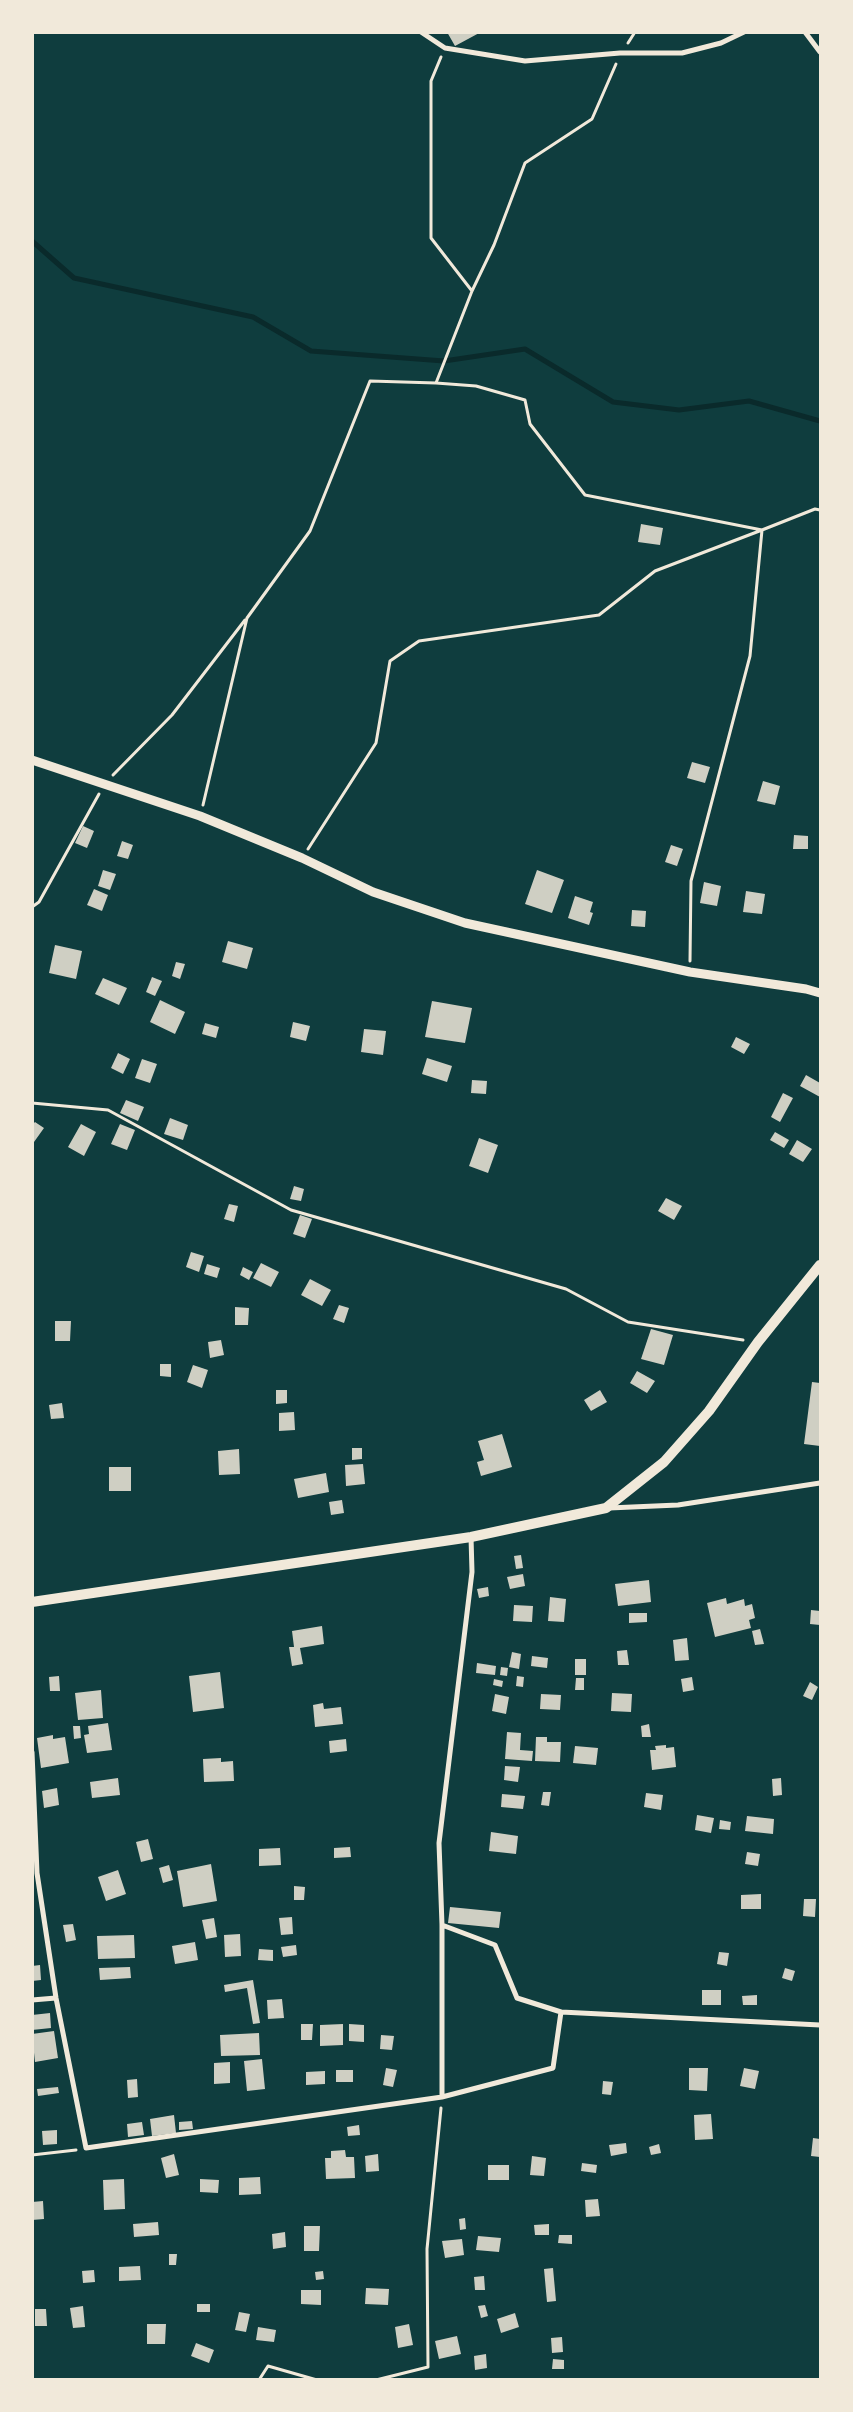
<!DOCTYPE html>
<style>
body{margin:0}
#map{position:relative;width:853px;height:2412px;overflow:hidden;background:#0f3d3e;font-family:Rubik,sans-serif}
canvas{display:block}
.frame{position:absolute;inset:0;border:34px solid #f1e9da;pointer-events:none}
</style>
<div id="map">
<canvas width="853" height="2412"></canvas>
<div class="frame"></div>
</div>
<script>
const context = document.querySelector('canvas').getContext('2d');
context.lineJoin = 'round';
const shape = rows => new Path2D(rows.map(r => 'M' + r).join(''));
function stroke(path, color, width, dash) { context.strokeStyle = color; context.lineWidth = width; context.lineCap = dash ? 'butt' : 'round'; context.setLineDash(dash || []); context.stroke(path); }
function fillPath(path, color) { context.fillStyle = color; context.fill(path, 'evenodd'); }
const stream = shape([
 [32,241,74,278,253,317,311,351,444,361,525,349,613,402,679,410,749,401,820,421]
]);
const building = shape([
 [447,32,481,32,455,46],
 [641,524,663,528,660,545,638,542],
 [692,762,710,767,705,783,687,778],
 [763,781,780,786,775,805,757,801],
 [83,826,94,831,87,848,75,843],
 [794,835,808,836,808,849,793,849],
 [122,841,133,845,128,859,117,856],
 [671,845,683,849,677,866,665,862],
 [103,870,116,874,110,890,98,886],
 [537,870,564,880,552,913,525,904],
 [704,882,721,886,717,906,700,903],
 [94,889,108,895,102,911,87,905],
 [746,891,765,894,762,914,743,912],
 [575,896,593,902,590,912,593,913,589,925,568,918],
 [632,910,646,911,645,927,631,926],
 [228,941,253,948,247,969,222,962],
 [55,945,82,951,76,979,49,973],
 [176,962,185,964,180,979,172,976],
 [152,977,162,981,155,996,146,992],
 [103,978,127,988,119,1005,95,994],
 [160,1000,185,1012,175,1034,150,1022],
 [432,1001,472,1008,465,1043,425,1037],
 [293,1022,310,1026,306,1041,290,1037],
 [205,1023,219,1027,216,1038,202,1034],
 [364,1029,386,1031,383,1055,361,1052],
 [736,1037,750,1044,744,1054,731,1047],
 [118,1053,130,1059,123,1074,111,1068],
 [427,1058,452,1066,447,1082,422,1074],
 [142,1059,157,1064,150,1083,135,1078],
 [806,1075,820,1083,820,1097,800,1086],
 [472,1080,487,1081,486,1094,471,1093],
 [783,1093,793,1098,780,1122,771,1117],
 [126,1100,144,1107,138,1121,120,1113],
 [170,1118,188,1125,183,1140,164,1134],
 [35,1122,44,1128,34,1142,32,1125],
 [81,1124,96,1132,84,1156,68,1147],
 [120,1124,135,1130,127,1150,111,1144],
 [775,1132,789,1140,784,1148,770,1140],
 [479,1138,498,1145,488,1173,469,1166],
 [797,1140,812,1149,803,1162,789,1154],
 [294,1186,304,1189,301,1201,290,1199],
 [666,1198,682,1206,674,1220,658,1211],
 [229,1204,238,1206,234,1222,224,1219],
 [300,1215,312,1219,305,1238,293,1234],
 [191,1252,204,1256,199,1272,186,1267],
 [261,1263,279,1272,271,1287,253,1278],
 [207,1264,220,1268,217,1278,204,1274],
 [243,1267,253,1272,249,1280,240,1275],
 [310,1279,331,1290,322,1306,301,1295],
 [339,1305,349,1308,344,1323,333,1319],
 [235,1307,249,1308,248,1325,235,1325],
 [55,1321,71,1321,70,1341,55,1341],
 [651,1329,673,1335,664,1365,641,1359],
 [221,1340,224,1355,210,1358,208,1342],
 [160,1364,171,1364,171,1377,160,1376],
 [193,1365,208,1370,202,1388,187,1382],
 [637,1371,655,1381,647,1393,630,1383],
 [812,1382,820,1383,820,1446,804,1444],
 [276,1390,287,1390,287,1403,276,1404],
 [600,1390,607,1402,591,1411,584,1400],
 [62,1403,64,1418,51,1419,49,1405],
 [294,1412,295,1430,279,1431,279,1413],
 [502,1434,512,1467,481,1476,477,1462,484,1460,478,1441],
 [352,1448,362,1448,362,1459,352,1460],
 [239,1449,240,1474,219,1475,218,1451],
 [363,1464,365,1484,346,1486,345,1465],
 [109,1467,131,1467,131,1491,109,1491],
 [326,1473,329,1492,298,1498,294,1479],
 [342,1500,344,1513,331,1515,329,1502],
 [521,1555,523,1568,516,1569,514,1556],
 [523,1574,525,1586,510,1589,507,1577],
 [649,1580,651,1602,618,1606,615,1584],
 [488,1587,489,1596,479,1598,477,1589],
 [550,1597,566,1599,564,1622,548,1621],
 [726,1598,727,1604,744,1599,745,1606,752,1604,755,1618,749,1620,751,1628,715,1637,707,1603],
 [514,1605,533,1606,532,1622,513,1621],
 [811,1610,820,1611,820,1625,810,1624],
 [629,1613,647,1613,647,1622,629,1623],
 [322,1626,324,1644,300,1648,303,1664,292,1666,289,1647,294,1647,292,1631],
 [760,1629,764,1644,755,1645,752,1631],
 [687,1638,689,1660,675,1661,673,1640],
 [627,1650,629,1665,618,1665,617,1651],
 [512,1652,521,1654,519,1669,509,1667],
 [532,1656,548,1658,547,1668,531,1666],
 [575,1659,586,1659,586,1675,575,1675],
 [477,1663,496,1666,495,1675,476,1673],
 [501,1667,508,1668,507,1676,500,1675],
 [220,1672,224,1708,193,1712,189,1676],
 [59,1676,60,1691,50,1691,49,1677],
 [517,1676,524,1677,523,1687,516,1686],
 [692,1677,694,1690,683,1692,681,1679],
 [576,1678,584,1678,584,1690,575,1690],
 [494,1679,503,1681,502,1687,493,1685],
 [810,1682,818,1687,812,1700,803,1696],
 [101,1690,103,1718,78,1720,75,1693],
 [612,1693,632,1694,631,1712,611,1711],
 [495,1694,509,1697,506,1714,492,1711],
 [541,1694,561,1695,560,1710,540,1709],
 [323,1703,324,1709,341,1707,343,1724,315,1727,313,1705],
 [108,1723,112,1750,87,1753,84,1735,89,1734,88,1726],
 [649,1724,651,1737,642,1737,641,1726],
 [73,1726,80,1726,81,1738,74,1739],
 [507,1732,521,1733,520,1750,533,1751,532,1761,505,1759],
 [53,1735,53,1739,65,1737,69,1763,41,1768,37,1738],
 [536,1737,547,1737,547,1742,561,1742,560,1762,535,1761],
 [346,1739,347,1751,330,1753,329,1741],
 [666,1745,666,1748,674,1747,676,1767,652,1770,650,1750,656,1750,655,1746],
 [575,1746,598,1748,596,1765,573,1763],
 [221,1758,221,1762,233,1761,234,1781,204,1782,203,1759],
 [505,1766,520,1767,518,1782,504,1780],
 [118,1778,120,1795,92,1798,90,1782],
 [781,1778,782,1795,773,1796,772,1779],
 [57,1788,59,1805,44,1808,42,1791],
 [543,1792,551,1792,549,1806,541,1805],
 [646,1793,663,1795,661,1810,644,1807],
 [502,1794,525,1796,523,1809,501,1807],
 [697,1815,714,1818,711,1833,695,1830],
 [747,1816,774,1819,773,1834,745,1831],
 [720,1820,731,1822,730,1830,719,1829],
 [491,1832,518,1836,516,1854,489,1851],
 [148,1839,153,1859,141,1862,136,1842],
 [350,1847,351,1857,334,1858,334,1848],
 [280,1848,281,1865,259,1866,259,1849],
 [747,1852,760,1854,758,1866,745,1864],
 [211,1864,217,1901,183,1907,177,1871],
 [169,1865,173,1880,163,1883,159,1868],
 [118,1870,126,1894,106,1901,98,1877],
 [294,1886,305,1887,304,1900,294,1900],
 [761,1894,761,1909,741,1909,741,1895],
 [804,1899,816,1899,815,1917,803,1916],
 [450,1907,501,1912,499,1928,448,1923],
 [292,1917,293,1934,281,1935,279,1918],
 [214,1918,217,1937,206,1939,202,1920],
 [73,1924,76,1940,66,1942,63,1925],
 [240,1934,241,1956,225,1957,224,1935],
 [134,1935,135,1958,98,1959,97,1936],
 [195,1942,198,1960,175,1964,172,1946],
 [296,1945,297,1955,283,1957,281,1947],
 [259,1949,273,1950,273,1961,258,1960],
 [719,1952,729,1953,727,1966,717,1964],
 [40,1965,41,1980,32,1981,32,1966],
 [130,1967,131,1978,100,1980,99,1968],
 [785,1968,795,1971,792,1981,782,1978],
 [253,1980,260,2023,253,2024,247,1988,225,1992,224,1985],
 [702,1990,721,1990,721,2005,702,2005],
 [757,1995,757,2005,743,2005,742,1996],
 [282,1999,284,2018,268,2019,267,2000],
 [50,2013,51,2028,32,2030,32,2015],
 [301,2024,313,2024,312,2040,301,2040],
 [343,2024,343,2045,320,2046,320,2025],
 [349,2024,364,2025,364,2042,349,2041],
 [54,2031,58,2058,35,2062,32,2034],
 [259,2033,260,2055,221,2056,220,2035],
 [381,2035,394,2036,392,2050,380,2049],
 [262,2059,265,2089,247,2091,244,2061],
 [230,2062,230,2083,214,2084,214,2063],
 [386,2068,397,2070,393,2087,383,2085],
 [689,2068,708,2068,707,2091,689,2090],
 [744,2068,759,2071,755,2089,740,2086],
 [336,2070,353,2070,353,2082,336,2082],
 [325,2071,325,2084,306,2085,306,2072],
 [137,2079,138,2097,128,2098,127,2080],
 [603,2081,613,2082,611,2095,602,2094],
 [58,2087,59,2093,38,2096,37,2089],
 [711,2114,713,2139,695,2140,694,2115],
 [174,2115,176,2133,152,2136,150,2119],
 [192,2121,193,2129,179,2130,179,2122],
 [142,2122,144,2135,128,2137,127,2124],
 [359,2125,360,2135,348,2136,347,2127],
 [57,2130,57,2144,43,2145,42,2131],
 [813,2138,820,2139,820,2157,811,2156],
 [626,2143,627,2153,611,2156,609,2145],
 [659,2144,661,2153,651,2155,649,2147],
 [345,2150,346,2157,354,2157,355,2178,326,2179,325,2158,331,2158,331,2151],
 [174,2154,179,2175,166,2178,161,2158],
 [378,2154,379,2171,366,2172,365,2156],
 [532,2156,546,2158,544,2176,530,2175],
 [582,2163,597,2165,596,2173,581,2171],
 [488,2165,509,2165,509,2180,488,2180],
 [260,2177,261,2194,239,2195,239,2178],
 [124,2179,125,2209,104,2210,103,2180],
 [200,2179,219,2180,218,2193,200,2192],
 [598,2199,600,2216,586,2217,585,2200],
 [43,2201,44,2219,32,2220,32,2202],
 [465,2218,466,2229,460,2230,459,2219],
 [158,2222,159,2235,134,2237,133,2224],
 [549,2224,549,2235,535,2235,534,2225],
 [304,2226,320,2226,319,2251,304,2251],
 [285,2232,286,2247,273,2249,272,2234],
 [559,2235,572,2235,572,2244,558,2243],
 [478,2236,501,2238,499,2252,476,2250],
 [462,2239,464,2255,445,2258,442,2241],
 [169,2254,177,2254,176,2265,169,2265],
 [140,2266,141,2280,119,2281,119,2267],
 [553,2268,556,2301,547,2302,544,2269],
 [94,2270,95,2282,83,2283,82,2271],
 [323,2271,324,2279,316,2280,315,2272],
 [484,2276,485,2290,475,2290,474,2277],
 [366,2288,389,2289,388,2305,365,2304],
 [301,2290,321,2290,321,2305,301,2304],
 [197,2304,210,2304,210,2312,197,2312],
 [485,2305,488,2316,481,2318,478,2306],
 [83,2306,85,2327,73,2328,70,2308],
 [35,2309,46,2309,47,2326,35,2326],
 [239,2312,250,2314,246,2332,235,2330],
 [515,2313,519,2327,501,2333,497,2319],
 [147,2324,166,2324,165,2344,147,2344],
 [409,2324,413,2345,398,2348,395,2327],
 [258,2327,276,2330,274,2342,256,2340],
 [457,2336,461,2354,439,2359,435,2341],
 [562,2337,563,2352,552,2353,551,2338],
 [196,2343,214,2350,209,2363,191,2356],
 [486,2354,487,2368,475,2370,474,2356],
 [553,2359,564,2360,564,2369,552,2369]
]);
const path = shape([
 [628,43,635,32],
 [472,291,494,245,525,163,592,119,616,64],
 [436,383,476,386,525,400,530,424,585,495,762,530],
 [113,775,172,715,245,620],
 [203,805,247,618,310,531,370,381,436,383,472,291,431,238,431,81,441,57],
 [308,849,376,743,390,661,419,641,599,615,655,571,762,530],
 [32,907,39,902,99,794],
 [690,961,691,881,750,656,762,530,815,509,820,510],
 [32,1103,108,1110,291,1210,566,1289,628,1322,743,1340],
 [32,2155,76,2150],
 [259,2380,268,2366,317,2380],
 [376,2380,428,2367,427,2249,441,2108]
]);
const minor = shape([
 [421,32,445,48,525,61,620,53,682,53,721,43,744,32],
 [805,32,820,52],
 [609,1508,678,1505,820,1483],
 [32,1752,37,1873,56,1998,86,2148,442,2097,553,2068,561,2012,820,2025],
 [442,1925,495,1945,517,1998,561,2012],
 [32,2000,56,1998],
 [442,2097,442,1925,439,1843,472,1572,471,1537]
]);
const tertiary = shape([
 [32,760,200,816,302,858,373,892,465,923,690,972,806,989,820,993]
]);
const secondary = shape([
 [32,1602,471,1537,606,1508,664,1462,709,1411,758,1342,820,1265]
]);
stroke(stream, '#0a2a2b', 5);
fillPath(building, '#cfcfc3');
stroke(path, '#f1e9da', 3);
stroke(minor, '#f1e9da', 5);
stroke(tertiary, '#f1e9da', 9);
stroke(secondary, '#f1e9da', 10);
</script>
